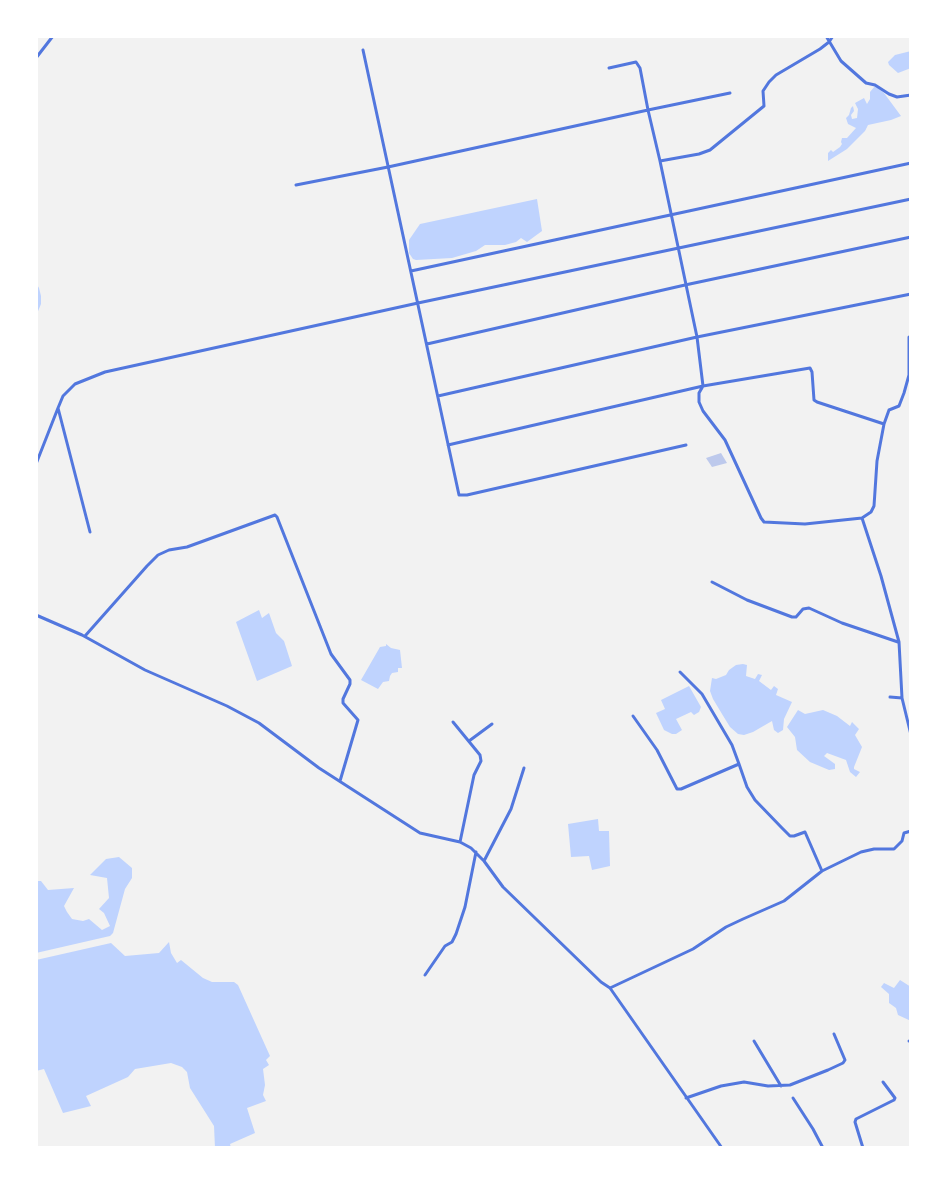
<!DOCTYPE html>
<style>
body{margin:0}
#map{position:relative;width:947px;height:1184px;overflow:hidden;background:#f2f2f2;font-family:Arial,sans-serif}
canvas{display:block}
.frame{position:absolute;inset:0;border:38px solid #fff;pointer-events:none}
</style>
<div id="map">
<canvas width="947" height="1184"></canvas>
<div class="frame"></div>
</div>
<script>
const context = document.querySelector('canvas').getContext('2d');
context.lineJoin = 'round';
function fillPath(path, color) { context.fillStyle = color; context.fill(path, 'evenodd'); }
const shape = rows => new Path2D(rows.map(r => 'M' + r).join(''));
function stroke(path, color, width, dash) { context.strokeStyle = color; context.lineWidth = width; context.lineCap = dash ? 'butt' : 'round'; context.setLineDash(dash || []); context.stroke(path); }
const water = shape([
 [911,51,911,68,898,73,889,65,888,62,895,55],
 [875,86,884,93,901,116,891,120,868,125,865,131,847,149,828,161,828,153,831,150,833,152,840,147,842,144,841,142,842,138,847,138,856,128,848,124,846,118,849,115,851,108,853,106,854,111,851,115,852,119,857,118,858,109,855,103,864,98,867,104,870,99,870,92],
 [537,199,542,231,527,242,521,238,516,242,505,245,485,245,476,251,452,258,416,260,413,259,409,253,409,240,420,224],
 [36,283,39,288,41,296,41,304,36,316],
 [259,610,262,618,269,613,276,633,284,641,292,666,257,681,236,622],
 [386,644,391,648,400,650,402,668,398,668,398,672,392,673,390,676,389,681,383,682,378,689,361,680,380,647,386,646],
 [743,664,747,665,746,676,755,679,758,674,762,675,759,681,771,690,774,686,778,689,776,695,792,702,784,719,783,730,778,733,774,730,772,721,753,732,744,735,738,734,730,727,722,714,713,699,710,691,712,678,716,679,726,675,729,670,736,665],
 [689,686,701,707,699,712,694,715,691,712,676,719,682,730,676,734,672,734,664,730,656,713,665,709,661,700],
 [798,710,805,714,823,710,837,716,850,726,852,722,859,729,855,735,862,747,854,767,854,769,860,772,856,777,850,772,846,760,827,753,824,756,835,764,835,769,829,770,810,762,797,750,795,737,787,727],
 [598,819,599,831,609,831,610,866,592,870,589,856,571,857,568,824],
 [119,857,132,868,132,878,125,889,113,933,110,936,36,953,36,881,41,881,48,890,74,888,64,906,67,912,72,919,83,921,89,919,102,930,110,926,104,913,99,909,109,898,107,878,90,875,106,859],
 [169,942,171,953,177,963,181,960,203,978,212,982,234,982,238,985,270,1056,266,1060,269,1065,263,1069,265,1085,263,1095,266,1101,247,1108,255,1133,230,1144,231,1148,215,1148,214,1126,190,1088,187,1072,182,1067,171,1063,135,1069,128,1077,86,1096,91,1106,63,1113,44,1069,36,1071,36,960,111,943,125,956,159,953],
 [900,980,911,987,911,1021,898,1015,896,1008,889,1003,889,994,881,987,884,983,894,988]
]);
const building = shape([
 [721,453,727,463,712,467,706,458]
]);
const minor = shape([
 [826,36,841,61,866,83,875,85,889,94,897,97,911,95],
 [363,50,459,495,467,495,686,445],
 [36,58,53,36],
 [609,68,636,62,640,68,648,110,730,93],
 [660,161,697,337,703,386,699,393,699,402,703,411,725,440,761,518,764,522,805,524,862,518],
 [296,185,388,167,648,110,660,161,699,154,710,150,764,106,763,91,769,82,776,75,820,49,829,42,833,36],
 [411,271,911,163],
 [909,337,909,375,904,393,899,406,889,410,884,424,877,461,874,506,871,512,862,518,881,576,899,642,902,698,911,735],
 [427,344,685,285,911,237],
 [438,396,697,337,911,294],
 [58,408,63,396,75,384,105,372,418,303,911,199],
 [448,445,703,386,810,368,812,372,814,400,817,402,884,424],
 [36,464,58,408,90,532],
 [712,582,747,600,792,617,796,617,803,609,809,608,842,623,898,642],
 [36,615,82,635,145,670,227,706,259,723,319,768,420,833,460,842,471,848,484,861,503,887,601,982,610,988,722,1148],
 [85,636,147,566,158,555,169,550,187,547,275,515,277,517,331,654,350,680,350,684,343,699,343,703,358,720,340,781],
 [680,672,702,694,732,745,739,764],
 [890,697,902,698],
 [633,716,657,750,677,789,681,789,739,764,747,787,755,800,782,828,790,836,794,836,805,832,822,871],
 [453,722,480,755,481,761,474,775,460,842],
 [469,741,492,724],
 [484,861,511,809,524,768],
 [425,975,445,946,452,942,456,934,465,907,476,852],
 [610,988,693,949,726,927,743,919,784,901,822,871,861,852,874,849,894,849,902,841,904,833,911,831],
 [754,1041,781,1086],
 [909,1041,911,1041],
 [686,1098,721,1086,744,1082,768,1086,790,1085,828,1070,843,1063,845,1060,834,1034],
 [793,1098,813,1129,823,1148],
 [863,1148,855,1122,856,1119,894,1100,895,1098,883,1082]
]);
fillPath(water, '#bfd3fe');
fillPath(building, '#bdc9ec');
stroke(minor, '#5277de', 3);
</script>
